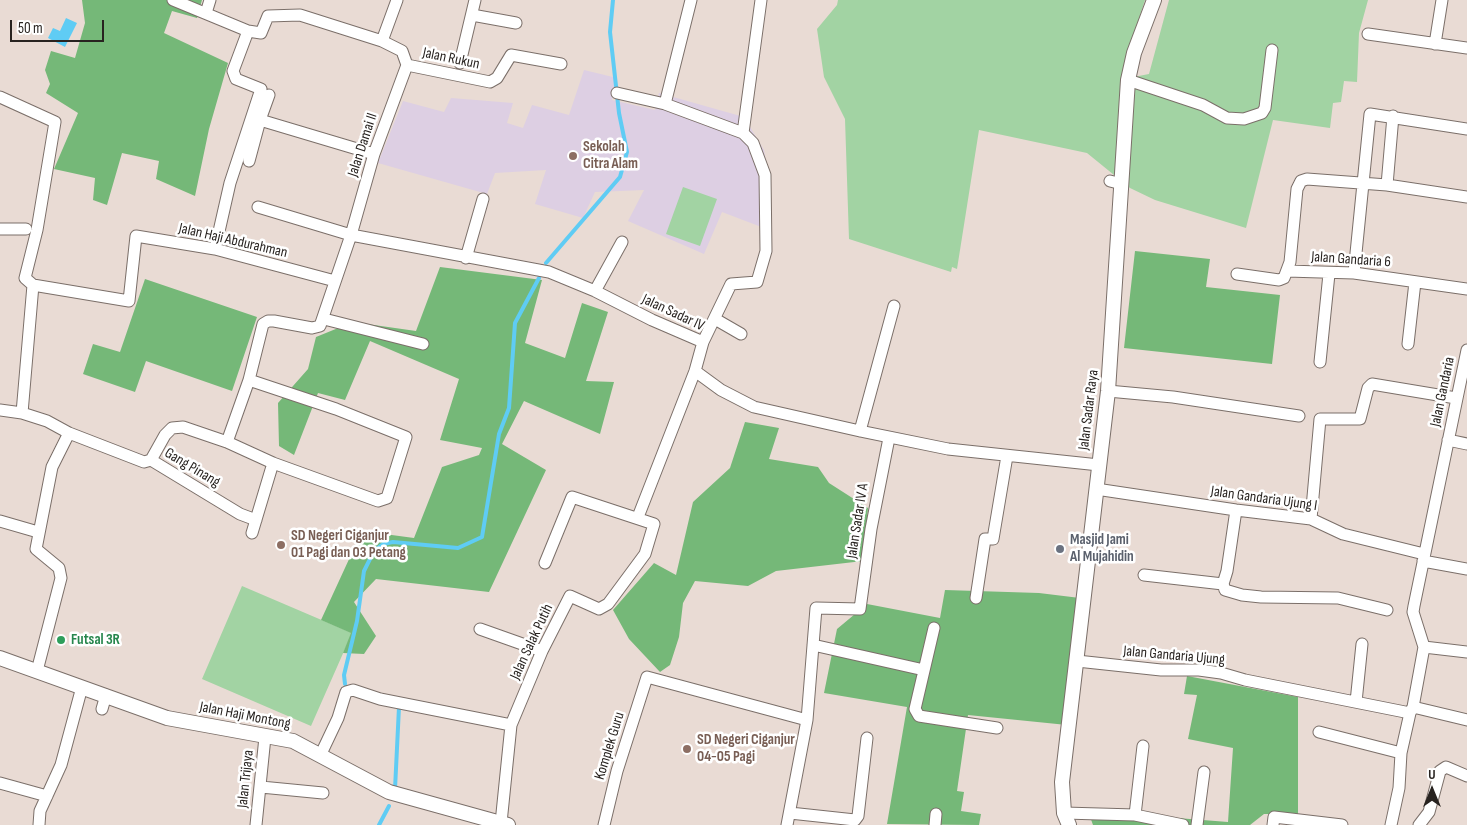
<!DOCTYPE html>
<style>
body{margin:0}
#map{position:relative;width:1467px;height:825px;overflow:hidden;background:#e9dbd4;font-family:"Sofia Sans Condensed",sans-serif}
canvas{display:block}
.north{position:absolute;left:1407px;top:765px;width:50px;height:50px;-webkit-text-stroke:4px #fff;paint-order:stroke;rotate:0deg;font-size:14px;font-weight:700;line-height:20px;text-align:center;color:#282320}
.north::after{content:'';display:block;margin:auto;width:18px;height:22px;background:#282320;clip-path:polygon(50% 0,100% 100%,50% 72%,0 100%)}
.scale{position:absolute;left:10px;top:20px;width:94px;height:22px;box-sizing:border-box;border:2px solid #282320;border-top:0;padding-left:6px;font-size:15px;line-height:18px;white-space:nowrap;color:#282320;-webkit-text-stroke:4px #fff;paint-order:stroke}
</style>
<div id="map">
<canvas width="1467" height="825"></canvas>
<div class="north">U</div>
<div class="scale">50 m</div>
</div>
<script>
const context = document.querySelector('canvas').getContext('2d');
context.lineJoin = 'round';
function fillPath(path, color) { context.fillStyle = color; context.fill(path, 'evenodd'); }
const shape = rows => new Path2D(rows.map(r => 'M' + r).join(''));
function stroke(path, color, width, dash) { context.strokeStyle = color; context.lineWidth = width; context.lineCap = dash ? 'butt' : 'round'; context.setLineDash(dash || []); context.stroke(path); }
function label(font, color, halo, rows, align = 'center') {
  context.font = font + ' "Sofia Sans Condensed",sans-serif'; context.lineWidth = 5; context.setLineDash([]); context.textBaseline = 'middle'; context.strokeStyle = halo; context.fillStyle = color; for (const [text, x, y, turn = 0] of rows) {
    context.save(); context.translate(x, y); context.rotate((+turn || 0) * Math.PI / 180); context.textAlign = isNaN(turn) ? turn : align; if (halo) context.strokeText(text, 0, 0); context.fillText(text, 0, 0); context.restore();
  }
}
const education = shape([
 [584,70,617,78,612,100,655,110,659,93,744,117,764,150,770,186,764,228,722,212,704,254,628,221,644,190,595,192,583,218,535,204,546,170,495,173,487,194,378,163,403,101,444,112,451,98,513,103,507,123,523,128,532,105,569,115]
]);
const green = shape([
 [838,0,1145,0,1132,40,1128,78,1149,74,1169,0,1368,0,1359,33,1357,82,1344,81,1341,102,1333,103,1330,128,1273,120,1246,228,1155,200,1130,188,1087,153,979,130,957,269,952,267,951,272,849,239,845,119,824,77,817,29,837,5],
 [683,187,717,199,700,246,666,234],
 [242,586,352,633,311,726,202,679]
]);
const forest = shape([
 [82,0,202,0,197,18,172,11,164,33,228,63,209,129,195,196,156,179,159,161,122,153,107,205,93,200,95,178,54,169,78,113,46,93,50,84,45,70,51,51,75,58,85,23],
 [1135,251,1210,259,1206,287,1280,295,1272,364,1124,348],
 [440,267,542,280,525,343,565,358,582,303,608,312,586,381,614,382,600,434,524,401,502,444,546,470,489,592,376,579,354,602,376,636,364,654,343,653,351,633,321,620,362,531,414,538,442,467,479,455,482,448,440,440,459,379,370,341,345,400,318,393,294,455,279,446,278,403,308,369,316,337,353,322,416,331],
 [145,279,257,317,232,391,146,361,135,392,83,374,93,344,120,352],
 [745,422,779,428,769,459,818,467,829,483,868,508,863,561,776,571,748,586,695,581,683,603,679,637,670,665,660,672,629,639,613,610,654,563,676,575,693,502,730,468],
 [945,590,1039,593,1080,598,1067,725,968,715,957,791,964,792,961,811,981,814,979,825,887,824,907,707,824,693,837,629,867,604,940,618],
 [1187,676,1298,697,1298,814,1264,814,1250,825,1093,825,1088,811,1228,822,1233,748,1188,739,1197,695,1184,694]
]);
const water = shape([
 [66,18,77,23,65,47,48,38,53,28,60,31]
]);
const stream = shape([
 [546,263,620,177,627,152,619,113,610,32,613,0],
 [345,684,344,675,357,621,364,571,374,551,383,544,393,542,458,548,482,537,499,434,509,408,515,323,539,278],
 [395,789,399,707],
 [379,825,389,806]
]);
const minor = shape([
 [206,13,210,0],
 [472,15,516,23],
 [1368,34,1467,48],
 [382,41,397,0],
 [1435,44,1442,0],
 [460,63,475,0],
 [407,65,490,82,497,78,511,55,561,64],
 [1128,80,1203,105,1227,118,1244,119,1262,113,1265,108,1272,50],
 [617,93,665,104,743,133,753,143,765,175,766,251,757,282,731,284,703,342],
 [269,95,260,120,374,154],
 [0,97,55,122,37,230,25,278,33,285,129,301,136,236,215,249,335,281],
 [665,104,691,0],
 [743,133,761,0],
 [249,161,260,120],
 [1110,181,1122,184],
 [1387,185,1393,116],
 [258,207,351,235,549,272,595,291,652,320,703,342,695,371,638,517],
 [0,229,26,229],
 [215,249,230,183,261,89,236,79,233,71,248,31],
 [466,258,483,199],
 [1287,271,1354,273,1467,289],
 [1354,273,1370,114,1467,129],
 [1237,274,1279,280,1284,278,1290,262,1297,189,1301,181,1307,179,1387,185,1467,197],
 [595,291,622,242],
 [324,319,423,344],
 [715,319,741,334],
 [1408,344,1415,282],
 [1320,362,1329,274],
 [695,371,721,390,754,407,860,431,948,449,1099,465],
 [1108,391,1173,397,1299,416],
 [0,410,22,413,47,421,69,433,144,462,151,460],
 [22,413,33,285],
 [860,431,894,306],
 [1448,440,1467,444],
 [227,442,273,463,378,501,387,498,406,437,336,409,249,380],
 [151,460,165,435,172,428,183,427,227,442,249,380,263,324,268,321,274,321,312,328,320,326,351,235,374,154,407,65,402,51,382,41,300,15,268,16,261,33,248,31,173,0],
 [151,460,240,514,256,520],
 [1096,489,1236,510,1311,519,1343,534,1424,554],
 [1236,510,1227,571,1223,584,1225,590,1242,595,1261,597,1338,598,1387,610],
 [1311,519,1320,419,1360,419,1368,388,1372,384,1456,398],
 [0,521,38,532],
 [252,533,273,463],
 [1423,561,1467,569],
 [1144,575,1223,584],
 [976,598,985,539,993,539,1007,456],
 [934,628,915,709,919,716,997,728],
 [480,629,542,651],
 [813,645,924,670],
 [1424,647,1467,652],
 [1077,661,1161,670,1199,670,1221,673,1245,680,1410,713],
 [37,671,61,578,59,568,36,549,52,467,69,433],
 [1356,702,1362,644],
 [1413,707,1467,720],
 [102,709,106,695],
 [1319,732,1401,753,1410,713,1413,707,1424,647,1413,612,1414,606,1467,350],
 [320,756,338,718,346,692,353,690,380,699,511,725],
 [0,783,47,796],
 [261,787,323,793],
 [790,813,855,820,858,816,867,738],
 [1064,813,1135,815,1183,825],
 [1135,815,1143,746],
 [501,823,511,725,542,651,570,596,599,609,608,604,645,554,654,524,572,497,545,563],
 [39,825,40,811,61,765,82,687],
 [256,825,265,737],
 [604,825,617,771,647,677,807,720],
 [787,825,807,720,816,608,860,609,871,529,889,438],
 [935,825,936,814],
 [1197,825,1204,772],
 [1273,825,1274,817,1342,825],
 [1391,825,1399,788,1401,753],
 [1419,825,1429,812,1440,771,1446,767,1467,776]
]);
const tertiary = shape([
 [0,658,167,718,293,741,389,792,508,825],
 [1069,825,1064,813,1062,782,1108,391,1128,80,1134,53,1154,0]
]);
const markers = [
 [573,156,5,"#8d6e63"],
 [281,545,5,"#8d6e63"],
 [1060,549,5,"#6b7280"],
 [61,640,5,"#2e9e5b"],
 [687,749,5,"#8d6e63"]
];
const streetNames = [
 ["Jalan Rukun",451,59,12],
 ["Jalan Damai II",363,145,-72],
 ["Jalan Haji Abdurahman",233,241,13],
 ["Jalan Gandaria 6",1351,260,4],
 ["Jalan Sadar IV",673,313,25],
 ["Jalan Gandaria",1443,392,-78],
 ["Jalan Sadar Raya",1089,410,-83],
 ["Gang Pinang",192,468,31],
 ["Jalan Gandaria Ujung I",1264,499,8],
 ["Jalan Sadar IV A",858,521,-81],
 ["Jalan Salak Putih",532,642,-65],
 ["Jalan Gandaria Ujung",1174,656,5],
 ["Jalan Haji Montong",245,716,11],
 ["Komplek Guru",610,746,-73],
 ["Jalan Trijaya",246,779,-84]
];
const educationNames = [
 ["Sekolah",583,147],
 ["Citra Alam",583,164],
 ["SD Negeri Ciganjur",291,536],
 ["01 Pagi dan 03 Petang",291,553],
 ["SD Negeri Ciganjur",697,740],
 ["04-05 Pagi",697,757]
];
const worshipNames = [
 ["Masjid Jami",1070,540],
 ["Al Mujahidin",1070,557]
];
const leisureNames = [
 ["Futsal 3R",71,640]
];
fillPath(education, '#ddcfe3');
fillPath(green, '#a2d3a3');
fillPath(forest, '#75b878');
fillPath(water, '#5fccf4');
stroke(stream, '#5fccf4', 4);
stroke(minor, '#7b6f69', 13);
stroke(tertiary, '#7b6f69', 16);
stroke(minor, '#fff', 11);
stroke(tertiary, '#fff', 14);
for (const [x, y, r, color] of markers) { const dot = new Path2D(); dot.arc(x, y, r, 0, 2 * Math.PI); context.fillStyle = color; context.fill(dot); stroke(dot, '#fff', 2); }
label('15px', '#282320', '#fff', streetNames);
label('bold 15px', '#785e54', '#fff', educationNames, 'left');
label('bold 15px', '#5b616d', '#fff', worshipNames, 'left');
label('bold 15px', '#27864d', '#fff', leisureNames, 'left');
</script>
